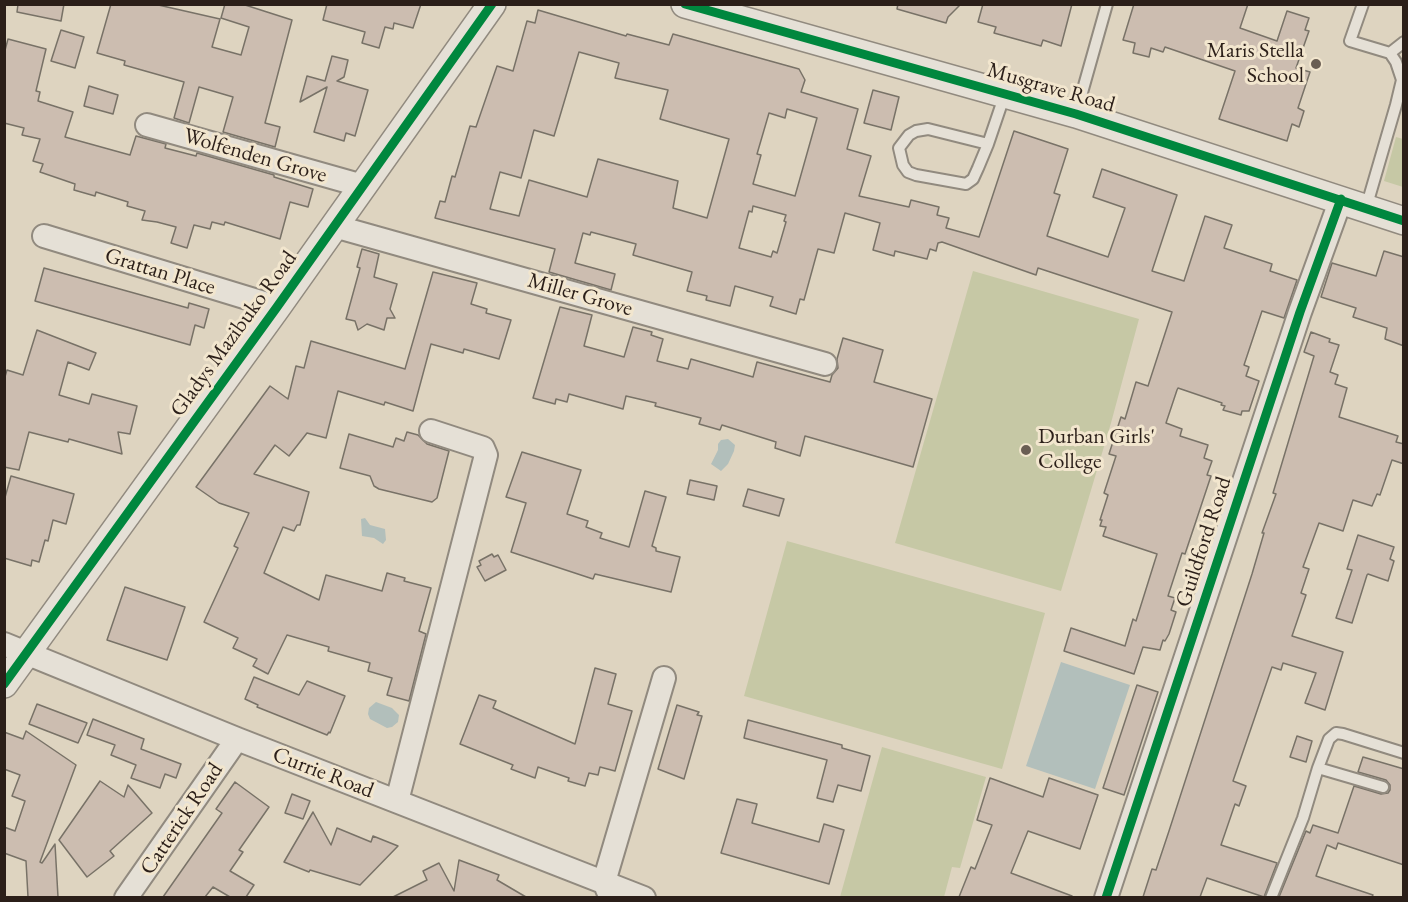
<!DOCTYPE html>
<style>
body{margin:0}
#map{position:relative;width:1408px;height:902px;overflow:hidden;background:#ded4c0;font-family:"EB Garamond",serif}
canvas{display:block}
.frame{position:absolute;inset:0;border:6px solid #2b1f19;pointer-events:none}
</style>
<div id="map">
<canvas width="1408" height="902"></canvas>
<div class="frame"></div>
</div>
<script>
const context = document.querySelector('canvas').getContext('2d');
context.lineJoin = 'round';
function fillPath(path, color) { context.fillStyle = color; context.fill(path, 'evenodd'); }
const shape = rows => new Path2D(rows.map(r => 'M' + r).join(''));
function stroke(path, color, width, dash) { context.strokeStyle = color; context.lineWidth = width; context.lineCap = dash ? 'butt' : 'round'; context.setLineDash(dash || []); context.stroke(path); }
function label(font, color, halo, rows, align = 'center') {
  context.font = font + ' "EB Garamond",serif'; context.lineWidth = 6; context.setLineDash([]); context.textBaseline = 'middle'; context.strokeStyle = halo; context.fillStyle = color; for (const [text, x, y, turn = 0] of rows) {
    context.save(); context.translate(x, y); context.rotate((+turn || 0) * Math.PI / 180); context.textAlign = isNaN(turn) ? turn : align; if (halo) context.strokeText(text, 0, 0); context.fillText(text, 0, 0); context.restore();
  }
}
const green = shape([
 [1396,137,1403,139,1403,187,1384,181],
 [973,271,1139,319,1111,423,1061,591,895,543],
 [787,541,1045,613,1002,769,744,696],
 [882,747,986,777,960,868,952,867,944,897,840,897]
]);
const water = shape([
 [728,439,735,445,734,451,728,464,721,471,711,464,718,450,718,444,721,440],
 [365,518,370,525,385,529,386,540,383,544,374,538,362,536,361,519],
 [1061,662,1130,685,1095,789,1026,766],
 [376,702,392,708,399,715,398,722,392,727,387,728,370,719,368,714,369,708]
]);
const building = shape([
 [18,4,64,4,61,21,17,12,18,4],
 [111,4,154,4,220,19,212,47,241,55,249,27,221,18,225,4,242,4,292,20,265,123,280,127,275,147,223,132,233,97,199,87,189,123,174,118,184,82,124,65,125,61,97,53,111,4],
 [327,4,421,4,413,28,394,23,393,29,385,27,379,48,362,43,365,32,323,20,327,4],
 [898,4,961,4,948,17,946,23,897,9,898,4],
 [983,4,1072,4,1061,46,1043,40,1041,46,994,33,996,27,978,22,983,4],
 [1134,4,1248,4,1240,28,1277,41,1287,11,1309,18,1305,30,1309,31,1296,68,1310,72,1298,108,1304,111,1299,127,1292,124,1287,141,1219,119,1235,71,1165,47,1163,52,1151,48,1149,57,1133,53,1135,43,1123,40,1134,4],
 [538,10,626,36,627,34,669,45,673,34,799,69,805,80,801,92,858,109,847,149,871,156,859,196,909,207,911,200,939,207,937,215,949,218,946,228,979,237,1014,131,1068,149,1054,193,1060,195,1047,236,1108,257,1125,208,1093,197,1102,169,1177,195,1152,271,1184,281,1205,216,1232,225,1224,248,1272,264,1270,271,1297,280,1284,318,1262,311,1244,365,1249,367,1246,376,1259,381,1249,411,1242,411,1241,415,1223,410,1225,406,1221,405,1222,403,1178,388,1177,390,1166,423,1182,429,1180,436,1208,445,1204,458,1212,461,1207,475,1211,476,1185,554,1182,553,1168,596,1175,598,1171,610,1176,612,1169,634,1165,641,1163,640,1160,650,1143,647,1134,674,1064,651,1071,628,1125,646,1133,619,1136,621,1157,554,1103,536,1106,527,1100,526,1102,520,1100,520,1108,495,1104,493,1116,456,1109,454,1121,417,1125,419,1136,382,1148,386,1172,312,1038,268,1036,275,942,242,938,243,936,251,930,249,927,259,895,251,894,256,873,250,880,223,845,213,834,253,818,249,804,300,800,299,796,314,770,306,773,297,735,286,730,306,706,300,707,296,687,291,692,272,633,255,636,244,591,232,590,235,583,233,575,263,615,274,611,290,549,272,555,249,435,218,440,201,445,202,452,176,455,177,470,126,476,127,497,66,513,71,527,21,535,23,538,10],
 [579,52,619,63,615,78,668,90,660,119,729,139,707,218,673,208,678,181,598,159,587,197,529,180,519,216,490,209,500,172,521,178,534,130,554,136,579,52],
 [787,109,817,118,795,196,753,184,761,155,757,154,769,113,785,118,787,109],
 [753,206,786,215,784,221,786,222,777,253,773,251,771,257,739,248,749,211,752,212,753,206],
 [61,30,84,37,75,68,51,61,61,30],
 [8,39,46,49,36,91,40,92,38,101,73,112,65,137,130,155,136,136,166,144,165,148,196,156,197,153,274,175,274,177,313,189,308,207,290,202,280,239,225,222,224,225,212,222,210,229,194,225,187,248,171,243,176,227,157,222,142,220,145,211,127,206,128,202,96,192,95,196,74,190,75,184,40,172,43,164,33,161,40,139,22,135,24,128,4,123,4,54,8,39],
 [332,56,348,60,344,77,337,81,368,90,355,136,346,133,344,141,314,132,327,87,300,102,307,76,325,81,332,56],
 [89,86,118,95,113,114,84,106,89,86],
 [873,90,899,97,891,130,864,123,873,90],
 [362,249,379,254,374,277,397,284,390,309,395,318,387,318,384,330,367,324,358,330,355,321,346,319,360,268,357,267,362,249],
 [1384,251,1404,257,1404,346,1385,339,1387,328,1353,317,1356,308,1321,297,1332,263,1376,276,1384,251],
 [44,268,188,308,189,303,209,309,204,328,195,325,190,345,35,301,44,268],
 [433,272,477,283,471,304,487,309,486,313,511,320,499,359,464,349,463,353,431,344,413,411,385,402,384,405,338,391,326,438,307,433,289,456,275,445,254,474,309,492,300,525,297,525,294,531,283,527,264,573,319,600,326,575,382,591,387,573,405,578,404,581,431,588,419,631,426,634,409,701,387,695,392,678,368,671,370,663,328,651,329,647,287,635,268,674,253,666,257,659,233,648,238,638,204,622,238,548,234,546,249,513,219,503,196,487,270,386,288,399,296,366,304,368,311,341,405,369,433,272],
 [560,307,592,315,584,346,624,357,633,327,652,332,651,335,663,339,657,361,688,369,691,359,753,377,757,362,830,382,832,375,838,368,837,359,843,338,883,350,874,382,932,399,913,467,805,436,800,456,775,448,776,442,722,425,720,430,699,424,701,418,655,406,656,403,626,396,623,409,569,394,567,402,556,399,555,404,533,398,560,307],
 [37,330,96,353,89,370,68,362,59,395,89,404,92,394,137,406,130,434,118,432,122,454,69,439,68,442,29,432,19,470,4,467,4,380,7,370,23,375,37,330],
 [1311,332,1330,339,1329,342,1339,345,1330,372,1338,375,1335,384,1347,388,1339,417,1398,436,1396,442,1404,444,1404,464,1392,460,1380,495,1377,494,1372,506,1353,500,1343,531,1319,523,1303,567,1309,569,1301,593,1306,595,1292,636,1343,652,1325,710,1305,703,1316,673,1283,663,1281,670,1272,667,1233,781,1246,786,1239,806,1235,804,1221,845,1277,863,1264,897,1207,878,1200,897,1143,897,1152,869,1156,870,1169,831,1252,574,1264,533,1262,533,1276,494,1273,493,1314,356,1304,352,1311,332],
 [407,432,418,435,427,444,449,451,437,498,432,502,379,489,374,486,370,476,340,468,349,434,393,447,396,438,404,441,407,432],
 [522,452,581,470,567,514,588,521,586,527,602,533,600,538,629,547,645,491,666,497,652,546,656,548,656,551,680,557,671,592,595,574,593,579,511,552,526,503,506,497,522,452],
 [11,476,74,494,66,524,53,520,48,541,45,540,39,562,32,560,31,566,4,558,4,501,11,476],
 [690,480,717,486,714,500,687,494,690,480],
 [748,489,784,499,779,516,743,506,748,489],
 [1358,535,1394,547,1390,559,1394,561,1388,581,1368,574,1367,575,1352,623,1336,618,1352,570,1347,569,1358,535],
 [492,554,494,557,498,555,506,570,485,581,477,567,481,565,479,561,492,554],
 [125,587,185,607,167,660,107,640,125,587],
 [595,668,616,674,608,704,632,711,615,771,600,767,598,775,589,773,585,786,568,781,569,778,538,767,535,778,511,769,513,765,460,744,479,695,496,701,493,708,575,744,595,668],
 [254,677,299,695,307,681,345,696,330,733,329,732,327,735,257,707,258,705,245,699,254,677],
 [1137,685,1158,692,1124,795,1103,788,1137,685],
 [37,704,87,723,78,743,29,724,37,704],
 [677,705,699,712,697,715,702,716,684,779,658,769,677,705],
 [93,719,144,739,141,749,181,764,176,778,165,774,160,788,131,778,136,765,111,755,115,745,87,735,93,719],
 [748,720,842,745,842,748,870,756,861,791,838,785,833,802,817,798,827,760,744,738,748,720],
 [26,731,76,765,40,862,42,863,55,844,58,897,28,897,26,861,4,853,4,827,15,831,25,801,12,796,20,775,4,769,4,732,23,739,26,731],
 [1297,736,1312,741,1306,762,1290,757,1297,736],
 [1363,757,1404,769,1404,865,1338,843,1336,849,1327,845,1316,876,1373,895,1372,897,1279,897,1306,831,1310,833,1313,825,1338,833,1354,786,1381,794,1388,793,1390,790,1390,785,1386,780,1358,772,1363,757],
 [990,778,1043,797,1049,778,1098,795,1080,849,1028,831,1011,873,1072,896,1071,897,959,897,971,867,975,869,992,825,977,820,990,778],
 [100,781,124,797,128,785,152,813,110,851,114,856,87,877,59,840,100,781],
 [235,782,269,807,239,850,243,852,230,871,254,885,246,897,230,897,213,887,205,897,163,897,222,813,216,809,235,782],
 [292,794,310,801,303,819,285,813,292,794],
 [737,799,757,804,752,823,819,842,824,824,844,830,829,884,721,853,737,799],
 [313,812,331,845,337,828,371,842,373,836,398,846,360,885,310,870,309,872,284,862,313,812],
 [459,860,499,875,497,880,526,897,393,897,427,880,423,871,439,863,454,891,459,860]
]);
const service = shape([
 [1363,4,1350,41,1390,53,1396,62,1402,80,1396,105,1366,208],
 [1390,53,1404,42],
 [1076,114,1107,4],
 [988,144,928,129,916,131,909,135,899,148,903,165,908,172,916,175,966,184,973,179,978,168,988,144,1005,94],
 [1318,768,1329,739,1336,733,1343,734,1404,753],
 [1271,898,1303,818,1318,768,1383,787]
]);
const minor = shape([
 [147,125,363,186],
 [334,226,825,364],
 [44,236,277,307],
 [4,644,237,739,644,898],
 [397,801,486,455,483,448,431,431],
 [610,896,604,882,664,678],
 [126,898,237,739],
 [1106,898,1300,312,1341,199]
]);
const tertiary = shape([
 [685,4,1076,114,1404,221],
 [4,684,277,307,492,4]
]);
const cycleway = shape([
 [685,4,1076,114,1404,221],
 [4,684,277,307,492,4],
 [1106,898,1300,312,1341,199]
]);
const markers = [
 [1316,64,6,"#6a5e53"],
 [1026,450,6,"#6a5e53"]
];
const poiNames = [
 ["Maris Stella",1304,51],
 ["School",1304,76],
 ["Durban Girls'",1038,437,"left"],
 ["College",1038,462,"left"]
];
const streetNames = [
 ["Musgrave Road",1051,88,16],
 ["Wolfenden Grove",255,156,16],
 ["Grattan Place",160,272,17],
 ["Miller Grove",580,295,16],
 ["Gladys Mazibuko Road",234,334,-54],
 ["Guildford Road",1204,542,-72],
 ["Currie Road",323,773,21],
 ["Catterick Road",182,819,-56]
];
fillPath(green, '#c6c8a5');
fillPath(water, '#b2bfbb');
fillPath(building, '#ccbdb0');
stroke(building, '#787267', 1.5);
stroke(service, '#918a7f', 14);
stroke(minor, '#918a7f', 26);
stroke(tertiary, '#918a7f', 30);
stroke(service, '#e5e0d6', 10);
stroke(minor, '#e5e0d6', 22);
stroke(tertiary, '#e5e0d6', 27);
stroke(cycleway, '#00873e', 9);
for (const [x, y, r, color] of markers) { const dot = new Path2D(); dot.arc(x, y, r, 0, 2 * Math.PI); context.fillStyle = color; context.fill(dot); stroke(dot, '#f2e6ce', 2); }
label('22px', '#2b1f19', '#f2e6ce', poiNames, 'right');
label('22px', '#2b1f19', '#f2e6ce', streetNames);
</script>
